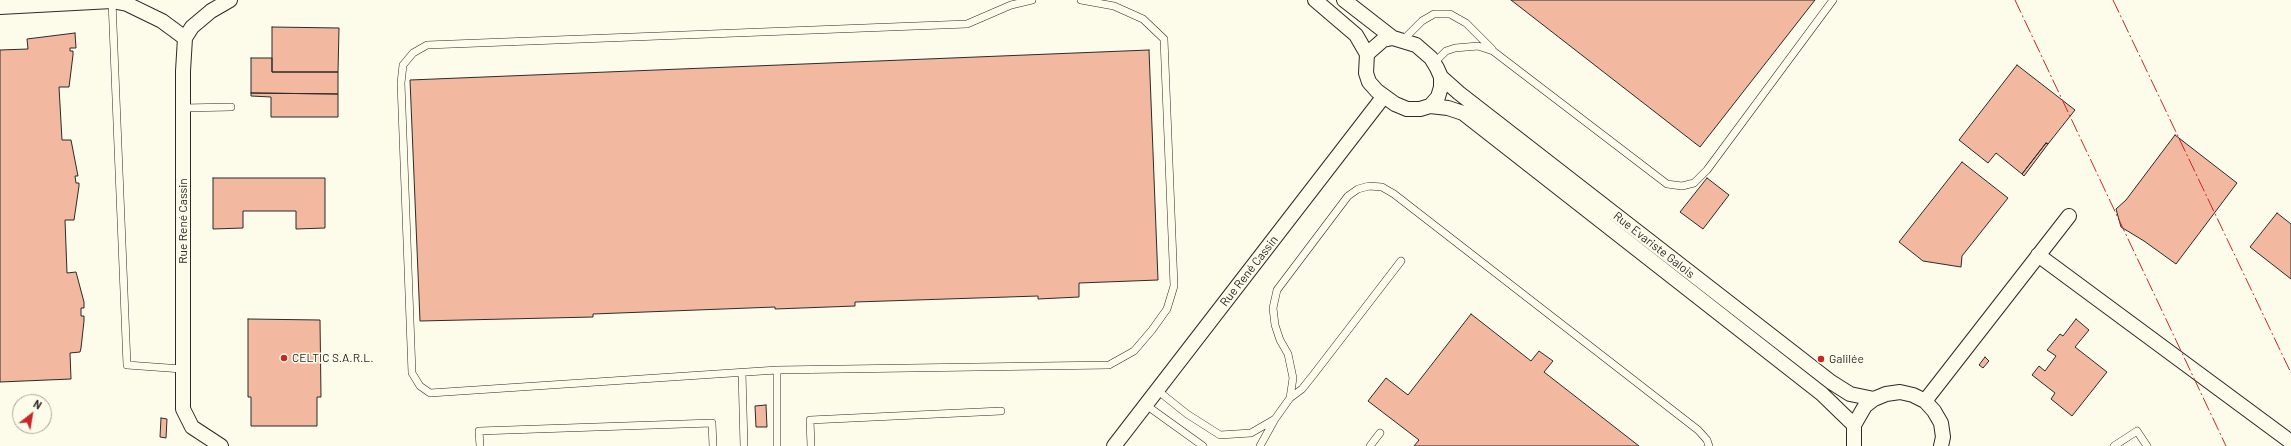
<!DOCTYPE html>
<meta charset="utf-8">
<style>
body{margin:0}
#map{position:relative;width:2291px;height:446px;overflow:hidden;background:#fdfbea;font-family:Barlow,sans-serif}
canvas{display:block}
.north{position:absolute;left:12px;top:394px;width:40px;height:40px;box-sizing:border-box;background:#fdfbea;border:1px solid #a9a89e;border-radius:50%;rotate:31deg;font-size:11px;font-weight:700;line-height:16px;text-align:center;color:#2b2b2b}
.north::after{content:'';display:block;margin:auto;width:14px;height:18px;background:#c62828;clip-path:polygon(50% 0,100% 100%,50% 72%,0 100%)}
</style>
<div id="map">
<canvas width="2291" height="446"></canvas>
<div class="north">N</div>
</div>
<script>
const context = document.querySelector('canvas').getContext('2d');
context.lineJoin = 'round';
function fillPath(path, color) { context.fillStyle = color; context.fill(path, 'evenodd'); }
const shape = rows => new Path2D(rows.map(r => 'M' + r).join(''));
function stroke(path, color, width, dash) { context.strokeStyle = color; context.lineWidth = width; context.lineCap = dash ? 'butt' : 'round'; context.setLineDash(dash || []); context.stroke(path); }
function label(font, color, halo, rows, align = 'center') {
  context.font = font + ' Barlow,sans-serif'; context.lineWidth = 3; context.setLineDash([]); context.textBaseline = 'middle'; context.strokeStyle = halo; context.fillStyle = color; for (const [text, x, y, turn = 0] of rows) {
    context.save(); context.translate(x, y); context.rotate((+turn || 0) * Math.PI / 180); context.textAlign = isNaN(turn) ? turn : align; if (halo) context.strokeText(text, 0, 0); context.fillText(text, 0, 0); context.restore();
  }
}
const building = shape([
 [1511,0,1815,0,1700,147,1511,0],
 [272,27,339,28,338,72,272,72,272,27],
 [75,33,76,48,70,48,70,51,73,51,73,55,69,87,59,87,62,140,71,140,78,176,75,176,76,183,79,183,79,186,74,220,65,220,67,273,76,272,84,302,84,308,81,308,81,316,84,316,84,321,81,348,80,352,70,353,71,379,0,382,0,50,28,49,27,39,75,33],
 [1149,50,1158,280,1079,283,1079,297,1038,299,1038,296,855,302,855,306,775,309,775,307,593,314,593,317,420,321,410,80,1149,50],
 [251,58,272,58,272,72,338,72,338,94,251,93,251,58],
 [2017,65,2075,110,2048,144,2046,143,2022,174,1996,153,1988,163,1959,140,2017,65],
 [251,93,338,94,338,117,271,117,271,97,251,96,251,93],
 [2175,135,2237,183,2176,264,2144,241,2121,227,2116,209,2126,200,2175,135],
 [2046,143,2048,144,2024,176,2022,174,2046,143],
 [1962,162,2008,198,1962,256,1961,267,1923,261,1899,242,1962,162],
 [213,178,325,178,325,228,296,229,296,211,243,211,243,228,213,229,213,178],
 [1707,178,1729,195,1703,229,1680,212,1707,178],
 [2277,213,2291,224,2291,279,2250,247,2277,213],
 [1471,314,1531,361,1539,351,1553,361,1544,372,1639,446,1414,446,1419,440,1368,401,1386,378,1408,395,1471,314],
 [248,319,320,320,321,397,317,397,317,426,251,426,251,397,248,397,248,319],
 [2076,319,2089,330,2075,347,2107,372,2072,416,2051,399,2055,393,2032,375,2039,366,2045,371,2056,356,2047,350,2060,334,2063,336,2076,319],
 [1985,357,1989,361,1983,368,1979,365,1985,357],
 [766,405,767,427,756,427,755,406,766,405],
 [161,418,167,419,166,438,160,437,161,418]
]);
const lane = shape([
 [1032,0,1011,5,967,24,427,45,413,53,403,65,401,83,412,373,420,386,430,393,777,370,1109,365,1134,351,1152,330,1167,309,1174,286,1164,39,1143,19,1114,6,1081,0],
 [112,1,127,365,182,369],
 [1403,40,1422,21,1434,14,1450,14,1466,23,1492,49],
 [1434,63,1446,51,1455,48,1478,46,1493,51,1667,184,1682,186,1694,183,1707,170,1833,0],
 [183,108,231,107],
 [777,370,777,446],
 [742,372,744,446],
 [1157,390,1187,414,1220,435,1251,433,1275,419],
 [1290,398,1293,378,1288,354,1280,340,1275,325,1273,308,1277,290,1348,196,1358,189,1369,186,1382,187,1394,194,1698,430,1707,440,1709,446],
 [1146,405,1203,446],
 [480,446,479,431,712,423,713,446],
 [811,446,810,420,1001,411],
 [1260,446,1275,419,1290,398,1302,389,1314,374,1401,261],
 [1370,446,1380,433],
 [2114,446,2137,431,2147,446]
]);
const street = shape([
 [1315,0,1356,35,1367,54],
 [1344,0,1393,38],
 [0,7,112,1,127,4,162,21,185,38],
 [1393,38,1416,45,1431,58,1437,68,1441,77,1441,87,1438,97,1430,106,1420,109,1407,109,1395,104,1377,91,1369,82,1366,73,1367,54,1383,40,1393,38],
 [1441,77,1459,93,1831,382,1850,394,1874,399],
 [1430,106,1448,108,1463,113,1822,394,1854,425],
 [2038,255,2291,442],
 [1925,401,2069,216],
 [221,446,192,427,183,409,183,71,185,38,192,27,211,11,230,0],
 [1114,446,1384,96],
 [1854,446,1854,425,1865,406,1874,399,1886,394,1900,392,1913,395,1925,401,1934,411,1941,423,1943,437,1941,446]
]);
const power = shape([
 [2015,0,2226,446],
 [2113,0,2291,373]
]);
const markers = [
 [284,358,4,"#c62828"],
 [1821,359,4,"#c62828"]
];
const streetNames = [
 ["Rue René Cassin",183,221,-90],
 ["Rue Evariste Galois",1654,245,38],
 ["Rue René Cassin",1249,271,-52]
];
const poiNames = [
 ["CELTIC S.A.R.L.",292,358],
 ["Galilée",1829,359]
];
fillPath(building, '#f2b8a0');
stroke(building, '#2b2b2b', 1);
stroke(lane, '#2b2b2b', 8);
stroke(street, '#2b2b2b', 16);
stroke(lane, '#fdfbea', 7);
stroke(street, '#fdfbea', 14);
stroke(power, '#c62828', 1, [14, 3, 2, 3]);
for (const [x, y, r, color] of markers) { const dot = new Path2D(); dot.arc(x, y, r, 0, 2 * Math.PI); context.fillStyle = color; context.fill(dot); stroke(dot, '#fdfbea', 1.5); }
label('12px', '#2b2b2b', '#fdfbea', streetNames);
label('12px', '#2b2b2b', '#fdfbea', poiNames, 'left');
</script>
